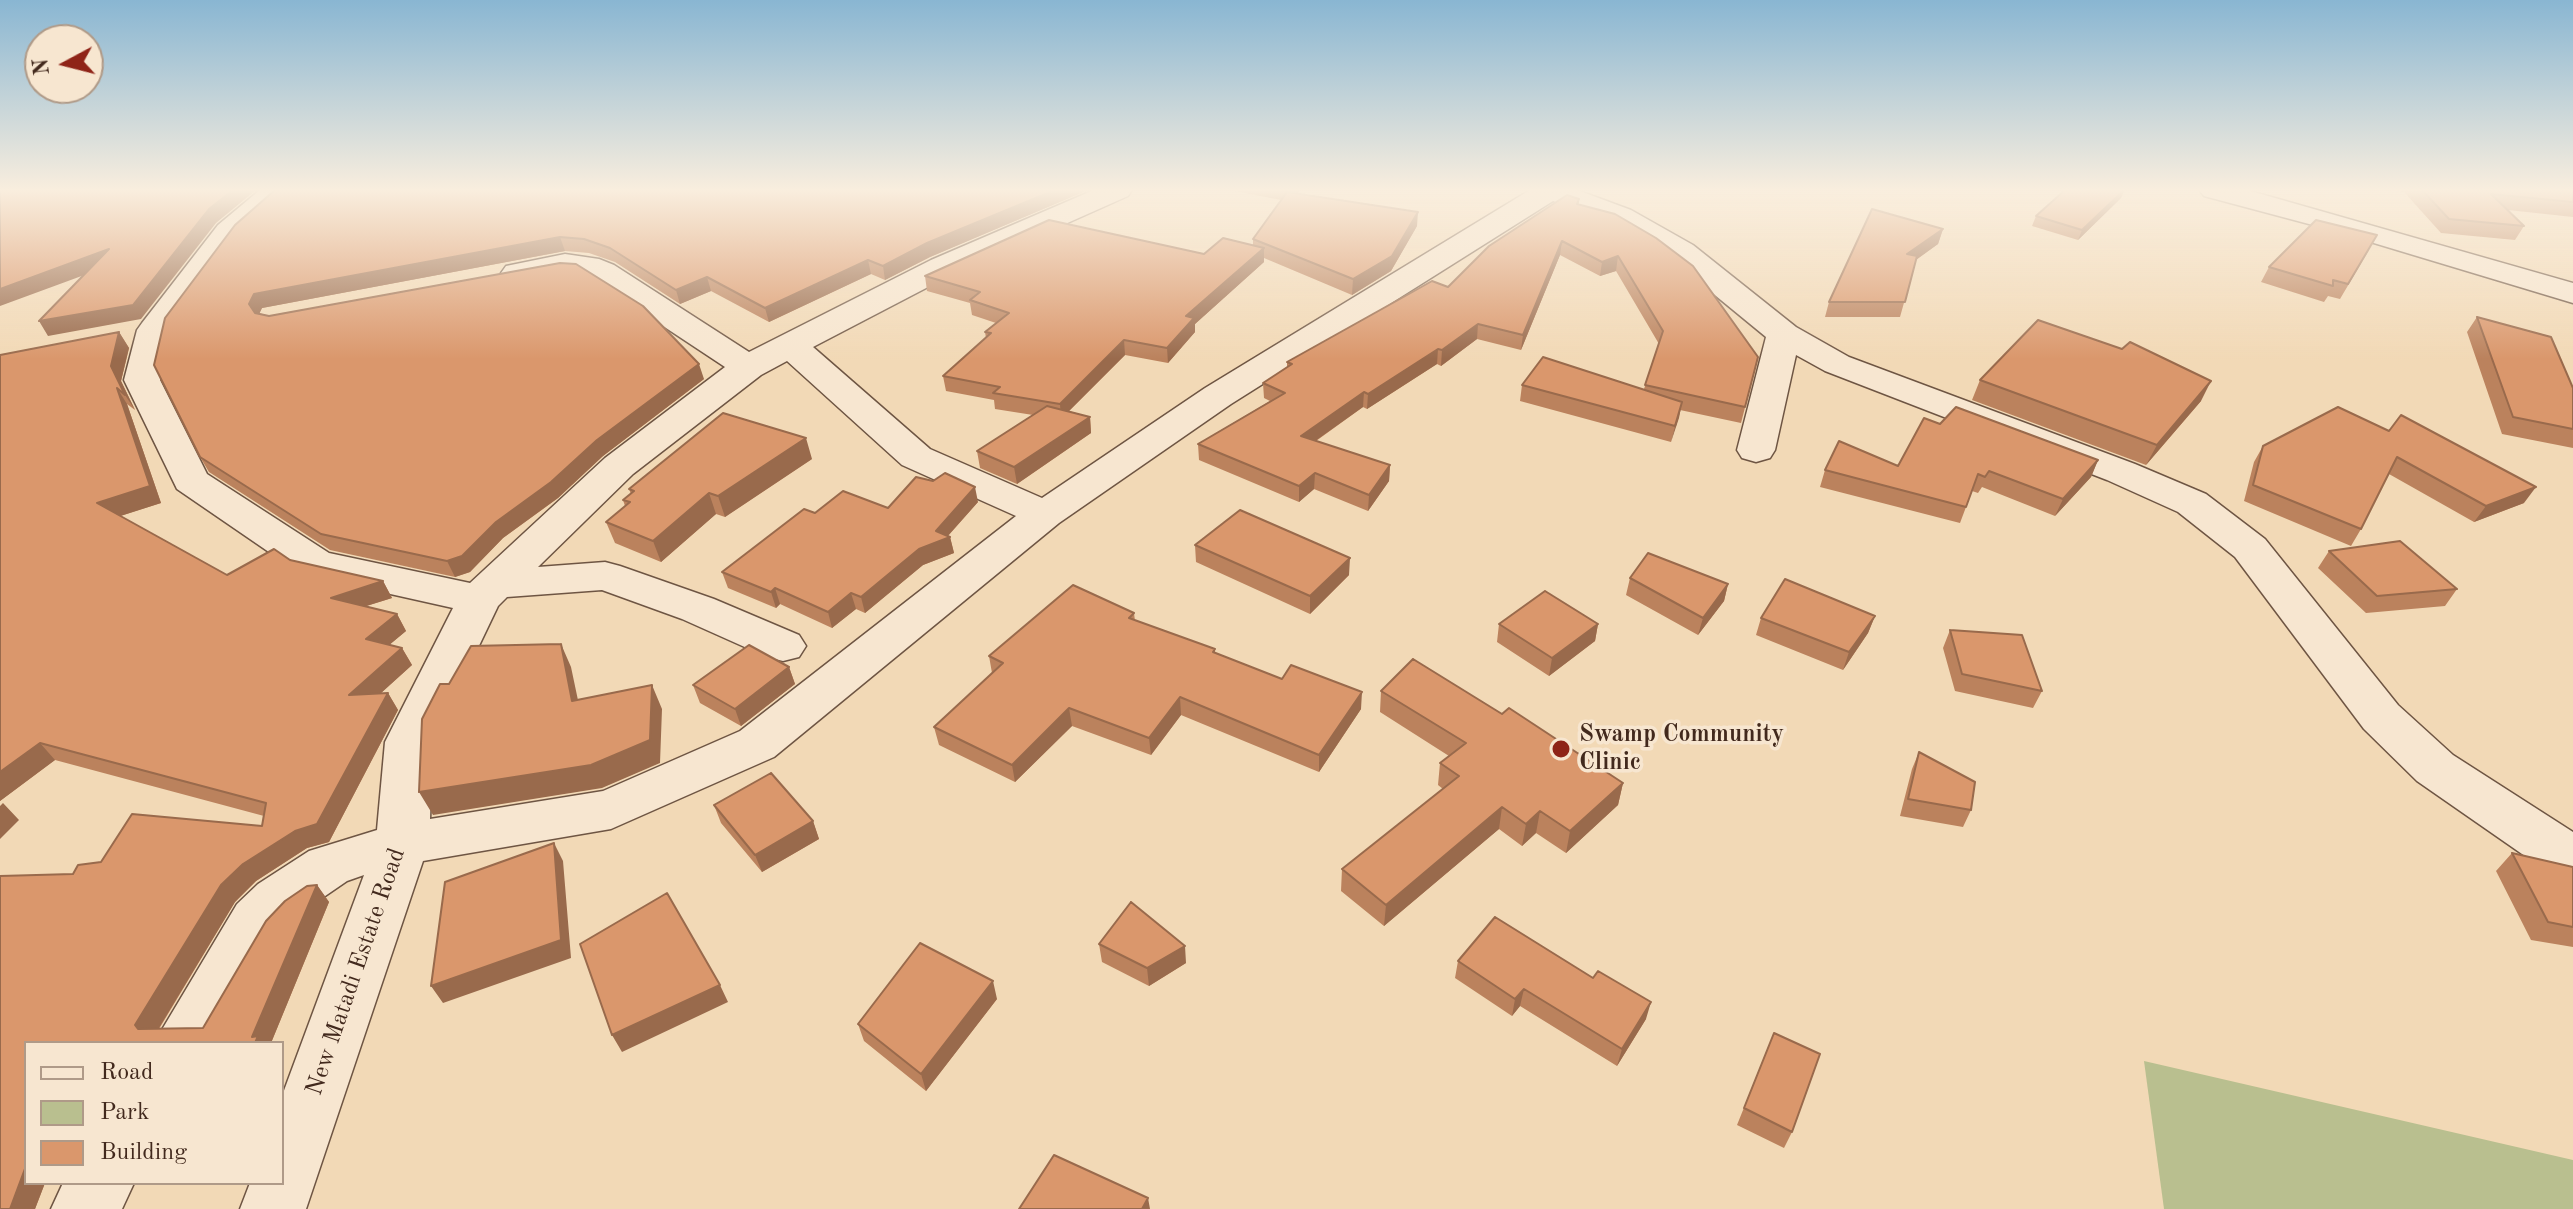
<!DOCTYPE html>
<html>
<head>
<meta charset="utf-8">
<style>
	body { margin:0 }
	#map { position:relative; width:2573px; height:1209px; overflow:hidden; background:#f2d9b6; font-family:"Old Standard TT",serif }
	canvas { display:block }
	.legend { position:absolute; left:24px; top:1041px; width:260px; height:144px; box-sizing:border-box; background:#f7e6d0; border:2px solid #af9a88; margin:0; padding:10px 14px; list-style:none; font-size:24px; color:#42291d }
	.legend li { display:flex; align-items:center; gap:16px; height:40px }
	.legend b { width:40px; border:2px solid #af9a88 }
	.north { position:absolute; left:24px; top:24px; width:80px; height:80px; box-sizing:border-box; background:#f7e6d0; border:2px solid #af9a88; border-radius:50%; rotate:263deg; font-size:22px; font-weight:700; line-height:32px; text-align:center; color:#42291d }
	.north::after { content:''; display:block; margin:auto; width:28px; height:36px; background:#8f2418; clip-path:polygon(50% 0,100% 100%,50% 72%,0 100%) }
</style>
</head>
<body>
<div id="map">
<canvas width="2573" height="1209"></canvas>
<ul class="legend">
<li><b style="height:10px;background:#f7e6d0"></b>Road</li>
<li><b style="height:22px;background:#b9bf8f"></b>Park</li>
<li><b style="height:22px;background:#da976c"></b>Building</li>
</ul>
<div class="north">N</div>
</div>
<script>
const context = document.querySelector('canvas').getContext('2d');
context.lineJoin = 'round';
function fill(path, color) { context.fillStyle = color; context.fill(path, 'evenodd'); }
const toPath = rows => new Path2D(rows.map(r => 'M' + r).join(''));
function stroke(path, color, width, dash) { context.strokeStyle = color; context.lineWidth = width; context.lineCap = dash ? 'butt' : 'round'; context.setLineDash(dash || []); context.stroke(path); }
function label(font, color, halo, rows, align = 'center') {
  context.font = font + ' "Old Standard TT",serif'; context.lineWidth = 7; context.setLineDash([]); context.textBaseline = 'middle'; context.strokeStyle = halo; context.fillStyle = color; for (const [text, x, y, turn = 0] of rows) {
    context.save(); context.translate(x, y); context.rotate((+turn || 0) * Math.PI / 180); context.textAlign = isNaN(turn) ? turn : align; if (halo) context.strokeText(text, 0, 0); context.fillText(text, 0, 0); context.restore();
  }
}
const green = toPath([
	[2144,1061,2573,1160,2573,1209,2164,1209]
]);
const minor = toPath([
	[260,190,292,190,240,237,171,331,160,380,207,474,329,553,470,583,605,458,725,367,592,279,565,274,517,283,506,280,501,273,506,266,565,254,599,259,614,265,749,352,931,260,1094,190,1132,190,1128,196,953,274,813,347,930,449,1042,498,1205,388,1530,190,1577,190,1631,210,1693,245,1796,327,1849,357,2135,464,2206,494,2265,539,2398,705,2453,755,2573,832,2573,874,2535,863,2417,781,2364,729,2235,557,2178,512,2107,480,1825,371,1796,355,1775,450,1770,458,1756,462,1742,458,1737,450,1766,337,1671,259,1609,222,1553,201,1231,404,1059,523,774,757,611,829,423,861,306,1209,240,1209,250,1183,282,1183,282,1096,364,875,347,881,296,916,277,936,216,1043,154,1043,237,904,258,884,309,851,377,830,385,742,453,608,301,574,177,489,124,380,137,330,142,323,218,225,260,190],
	[787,361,902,465,1016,516,740,731,603,791,430,819,433,742,498,606,507,597,602,590,682,619,767,657,783,661,799,657,806,646,799,635,714,599,620,566,605,562,538,567,633,474,761,375,787,361],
	[2199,190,2247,190,2573,283,2573,303,2324,228,2204,196,2199,190],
	[63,1183,134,1183,122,1209,51,1209,63,1183]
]);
const wall = toPath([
	[275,190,1088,190,930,257,885,280,871,274,769,322,711,291,680,304,615,262,589,253,565,251,262,308,259,313,269,316,704,379,603,456,558,498,503,538,470,572,455,577,330,550,209,472,200,457],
	[1229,190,1300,190,1296,194,1417,226,1391,271,1352,295,1264,258,1264,262,1195,324,1195,332,1168,363,1125,355,1069,411,1090,417,1091,433,1017,484,980,468,977,451,1033,415,995,409,994,400,946,391,943,376,986,338,985,332,996,323,972,315,970,303,927,291,925,276,1204,254,1253,245,1253,239,1281,200],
	[2384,190,2573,190,2573,217,2508,210,2524,226,2515,240,2441,233,2404,192],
	[2121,198,2078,240,2032,226,2036,216],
	[1579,199,1579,204,1758,357,1741,423,1680,410,1671,442,1520,401,1522,385,1644,389,1659,344,1616,271,1600,276,1560,255,1521,350,1477,339,1441,366,1437,364,1367,409,1363,407,1316,441,1390,465,1389,481,1368,511,1314,489,1299,502,1199,460,1198,444,1270,401,1264,398,1263,383,1287,368,1287,362,1448,287],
	[1943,229,1938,244,1916,260,1900,317,1825,317,1829,302],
	[2369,250,2340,299,2328,296,2324,302,2261,282,2269,267],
	[2477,317,2573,388,2573,448,2502,434,2467,332],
	[119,332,129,348,121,381,135,410,127,404,161,503,120,516,227,575,274,549,290,560,383,581,392,598,366,606,397,614,406,631,389,645,402,648,412,665,381,693,388,693,398,710,329,842,307,848,256,881,235,902,159,1029,203,1028,266,921,285,901,307,886,317,885,329,902,271,1043,26,1043,26,1183,45,1183,35,1209,0,1209,0,876,73,874,78,865,101,862,132,814,262,826,264,816,55,760,0,801,0,355],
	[1980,380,2201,401,2146,465,1972,400],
	[1940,424,2098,460,2091,477,2055,516,1982,487,1978,493,1972,491,1960,523,1820,487,1825,470,1898,466],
	[2389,431,2524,503,2474,522,2389,474,2361,529,2351,546,2244,501,2254,462,2263,446],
	[812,459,725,517,716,514,661,562,615,543,606,522,625,506,623,500,631,494,629,489],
	[978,502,948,536,950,537,954,553,923,565,865,613,856,609,832,628,780,604,776,608,728,588,722,572,815,513],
	[1195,545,1349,575,1310,614,1196,562],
	[2329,551,2457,589,2445,606,2366,613,2318,568],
	[1630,578,1728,584,1724,601,1698,635,1626,595],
	[1134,613,1135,621,1215,649,1215,653,1361,709,1319,772,1181,715,1151,755,1072,726,1015,782,939,745,934,727,992,673,989,656],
	[1875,616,1868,633,1843,670,1756,635,1761,618],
	[1499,624,1598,624,1595,641,1549,676,1497,642],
	[1950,630,2042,691,2033,708,1955,691,1943,648],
	[789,667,795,684,741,726,700,703,693,685],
	[1381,691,1502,714,1623,783,1618,805,1566,853,1536,833,1522,846,1499,829,1384,926,1341,891,1342,869,1443,789,1438,785,1440,763,1449,756,1380,712],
	[1919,752,1971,810,1963,827,1900,816,1912,769],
	[714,805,813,821,819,839,762,872,721,823],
	[2512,853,2573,867,2573,947,2531,940,2496,871],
	[1099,944,1186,963,1149,986,1102,962],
	[1458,961,1646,1019,1617,1066,1520,1006,1512,1016,1455,978],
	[997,999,926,1091,864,1041,858,1024],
	[1774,1033,1792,1132,1784,1148,1737,1125]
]);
const shadedWall = toPath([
	[233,190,256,190,216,223,141,319,48,336,39,321,209,209],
	[1055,190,1088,190,930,257,885,280,883,266,927,243],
	[1289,190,1300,190,1289,201],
	[2124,190,2125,190,2121,198,2078,240,2082,230],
	[1418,212,1417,226,1391,271,1352,295,1353,279],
	[1943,229,1938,244,1903,269,1907,254],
	[560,237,565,251,262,308,257,319,249,304,254,294],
	[1562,241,1560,255,1521,350,1523,335],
	[1264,248,1264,262,1195,324,1195,332,1168,363,1167,348,1186,316],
	[109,249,117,263,0,306,0,289],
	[1618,256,1616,271,1600,276,1602,262],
	[868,260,871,274,769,322,765,308],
	[707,277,711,291,680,304,676,290],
	[1478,324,1477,339,1441,366,1442,350],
	[119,332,129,348,121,381,135,410,125,395,111,366],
	[1124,340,1125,355,1061,419,1060,404],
	[1438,349,1437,364,1367,409,1368,394],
	[699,364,704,379,603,456,558,498,503,538,470,572,455,577,447,561,597,440],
	[2211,381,2201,401,2146,465,2157,445],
	[117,388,127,404,161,503,108,520,97,503],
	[1364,392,1363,407,1301,451,1301,436],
	[1682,402,1679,418,1671,442,1675,426],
	[1090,417,1091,433,1017,484,1014,467],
	[806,438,812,459,725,517,718,496],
	[2098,460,2091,477,2055,516,2063,499],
	[1390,465,1389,481,1368,511,1369,495],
	[1315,473,1314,489,1299,502,1299,486],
	[975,487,978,502,945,539,950,537,954,553,923,565,865,613,861,597,936,531],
	[2536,487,2524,503,2474,522,2486,506],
	[709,493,716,514,661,562,653,541],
	[1350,558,1349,575,1310,614,1310,596],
	[383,581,392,598,341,614,331,598],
	[1728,584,1724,601,1698,635,1703,618],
	[775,588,780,604,776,608,771,592],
	[851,593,856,609,832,628,828,612],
	[397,614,406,631,376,656,366,639],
	[1875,616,1868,633,1843,670,1849,652],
	[1598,624,1595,641,1549,676,1552,658],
	[561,644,571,667,583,724,572,701],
	[402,648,412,665,360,712,349,695],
	[789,667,795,684,741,726,735,709],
	[652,685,662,709,660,763,602,788,433,815,419,792],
	[1362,692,1361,709,1319,772,1319,755],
	[388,693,398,710,329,842,307,848,256,881,235,902,151,1041,138,1029,135,1025,221,885],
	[1180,697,1181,715,1151,755,1149,738],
	[1069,708,1072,726,1015,782,1012,765],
	[40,743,55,760,0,801,0,772],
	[1623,783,1618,805,1566,853,1570,831],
	[3,803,19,820,0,839,0,806],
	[1502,807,1499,829,1384,926,1386,905],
	[1540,811,1536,833,1522,846,1526,824],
	[813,821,819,839,762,872,755,855],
	[554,843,563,861,571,958,443,1003,431,986],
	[317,885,329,902,271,1043,255,1043,252,1037],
	[1185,946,1186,963,1149,986,1147,968],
	[993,981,997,999,926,1091,921,1074],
	[720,985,728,1002,622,1052,612,1035],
	[1524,989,1520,1006,1512,1016,1515,999],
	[1651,1002,1646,1019,1617,1066,1622,1049],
	[26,1166,26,1183,45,1183,35,1209,10,1209],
	[1148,1198,1150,1209,1142,1209]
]);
const building = toPath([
	[0,190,233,190,209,209,133,305,39,321,109,249,0,289,0,190],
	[275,190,1055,190,927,243,883,266,868,260,765,308,707,277,676,290,610,248,584,239,560,237,254,294,249,304,255,313,269,316,560,263,576,264,643,306,699,364,597,440,551,482,496,522,462,556,447,561,321,534,200,457,154,365,165,318,235,225,275,190],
	[2065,190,2124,190,2082,230,2036,216,2065,190],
	[2422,190,2573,190,2573,202,2491,194,2524,226,2449,219,2422,190],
	[1287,192,1418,212,1392,256,1353,279,1253,239,1287,192],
	[1567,195,1579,199,1577,204,1615,214,1656,238,1693,266,1758,357,1745,407,1645,385,1663,331,1618,256,1602,262,1562,241,1523,335,1478,324,1442,350,1438,349,1368,394,1364,392,1301,436,1390,465,1369,495,1315,473,1299,486,1198,444,1285,393,1263,383,1292,364,1287,362,1432,281,1448,287,1489,246,1567,195],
	[1872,209,1943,229,1907,254,1917,256,1905,302,1829,302,1872,209],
	[1049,220,1204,254,1223,238,1264,248,1186,316,1194,318,1167,348,1124,340,1060,404,993,393,1000,387,943,376,991,333,985,332,1009,313,970,300,980,292,925,276,1049,220],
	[2316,220,2377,235,2348,284,2333,280,2333,286,2269,267,2316,220],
	[2477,317,2551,337,2573,388,2573,429,2513,417,2477,317],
	[2038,320,2122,349,2130,342,2211,381,2157,445,1980,380,2038,320],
	[119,332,111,366,125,395,117,388,150,486,97,503,227,575,274,549,290,560,383,581,331,598,397,614,366,639,402,648,349,695,388,693,317,824,295,831,243,864,221,885,135,1025,138,1029,203,1028,266,921,285,901,307,886,317,885,252,1037,258,1036,255,1043,26,1043,26,1166,10,1209,0,1209,0,876,73,874,78,865,101,862,132,814,262,826,266,803,40,743,0,772,0,355,119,332],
	[1543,357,1682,402,1675,426,1522,385,1543,357],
	[1047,406,1090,417,1014,467,977,451,1047,406],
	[1956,407,2098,460,2063,499,1989,471,1985,477,1978,474,1966,507,1825,470,1839,441,1898,466,1924,418,1940,424,1956,407],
	[2338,407,2389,431,2401,415,2536,487,2486,506,2397,457,2361,529,2253,485,2263,446,2338,407],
	[723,413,806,438,718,496,709,493,653,541,606,522,630,502,623,500,634,491,629,489,723,413],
	[945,473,975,487,936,531,950,537,919,549,861,597,851,593,828,612,775,588,771,592,722,572,804,509,815,513,843,491,888,508,916,477,933,481,945,473],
	[1240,510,1350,558,1310,596,1195,545,1240,510],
	[2400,541,2457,589,2377,596,2329,551,2400,541],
	[1648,553,1728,584,1703,618,1630,578,1648,553],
	[1785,579,1875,616,1849,652,1761,618,1785,579],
	[1073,585,1134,613,1129,618,1215,649,1213,652,1282,679,1291,665,1362,692,1319,755,1180,697,1149,738,1069,708,1012,765,934,727,1003,663,989,656,1073,585],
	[1545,591,1598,624,1552,658,1499,624,1545,591],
	[1950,630,2022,635,2042,691,1962,674,1950,630],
	[561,644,572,701,652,685,650,740,591,765,419,792,422,719,440,684,449,684,471,646,561,644],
	[749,645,789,667,735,709,693,685,749,645],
	[1413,659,1502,714,1509,708,1623,783,1570,831,1540,811,1526,824,1502,807,1386,905,1342,869,1459,776,1440,763,1466,743,1381,691,1413,659],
	[1919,752,1975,782,1971,810,1908,799,1919,752],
	[771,773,813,821,755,855,714,805,771,773],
	[554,843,561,940,431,986,445,882,554,843],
	[2512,853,2573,867,2573,927,2548,922,2512,853],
	[667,893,720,985,612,1035,580,944,667,893],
	[1131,902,1185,946,1147,968,1099,944,1131,902],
	[1495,917,1593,978,1598,971,1651,1002,1622,1049,1524,989,1515,999,1458,961,1495,917],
	[920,943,993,981,921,1074,858,1024,920,943],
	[1774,1033,1820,1054,1792,1132,1744,1108,1774,1033],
	[1054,1155,1148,1198,1142,1209,1019,1209,1054,1155]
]);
const markers = [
	[1561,749,10,"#8f2418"]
];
const poiNames = [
	["Swamp Community",1579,735],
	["Clinic",1579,763]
];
const streetNames = [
	["New Matadi Estate Road",356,972,-71]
];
fill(green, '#b9bf8f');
stroke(minor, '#6e5543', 3);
fill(minor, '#f7e6d0');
fill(wall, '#bb825d');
fill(shadedWall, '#996a4c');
fill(building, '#da976c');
stroke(building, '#996a4c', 2);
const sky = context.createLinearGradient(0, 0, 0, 359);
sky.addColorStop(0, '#89b6d2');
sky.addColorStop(0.53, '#f9eede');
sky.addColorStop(1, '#f9eede00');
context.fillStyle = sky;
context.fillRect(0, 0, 2573, 359);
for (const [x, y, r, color] of markers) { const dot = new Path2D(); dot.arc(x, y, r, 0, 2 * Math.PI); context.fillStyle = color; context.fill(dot); stroke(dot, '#f7e6d0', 3); }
label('bold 24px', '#42291d', '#f7e6d0', poiNames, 'left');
label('24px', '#42291d', '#f7e6d0', streetNames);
</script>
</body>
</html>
